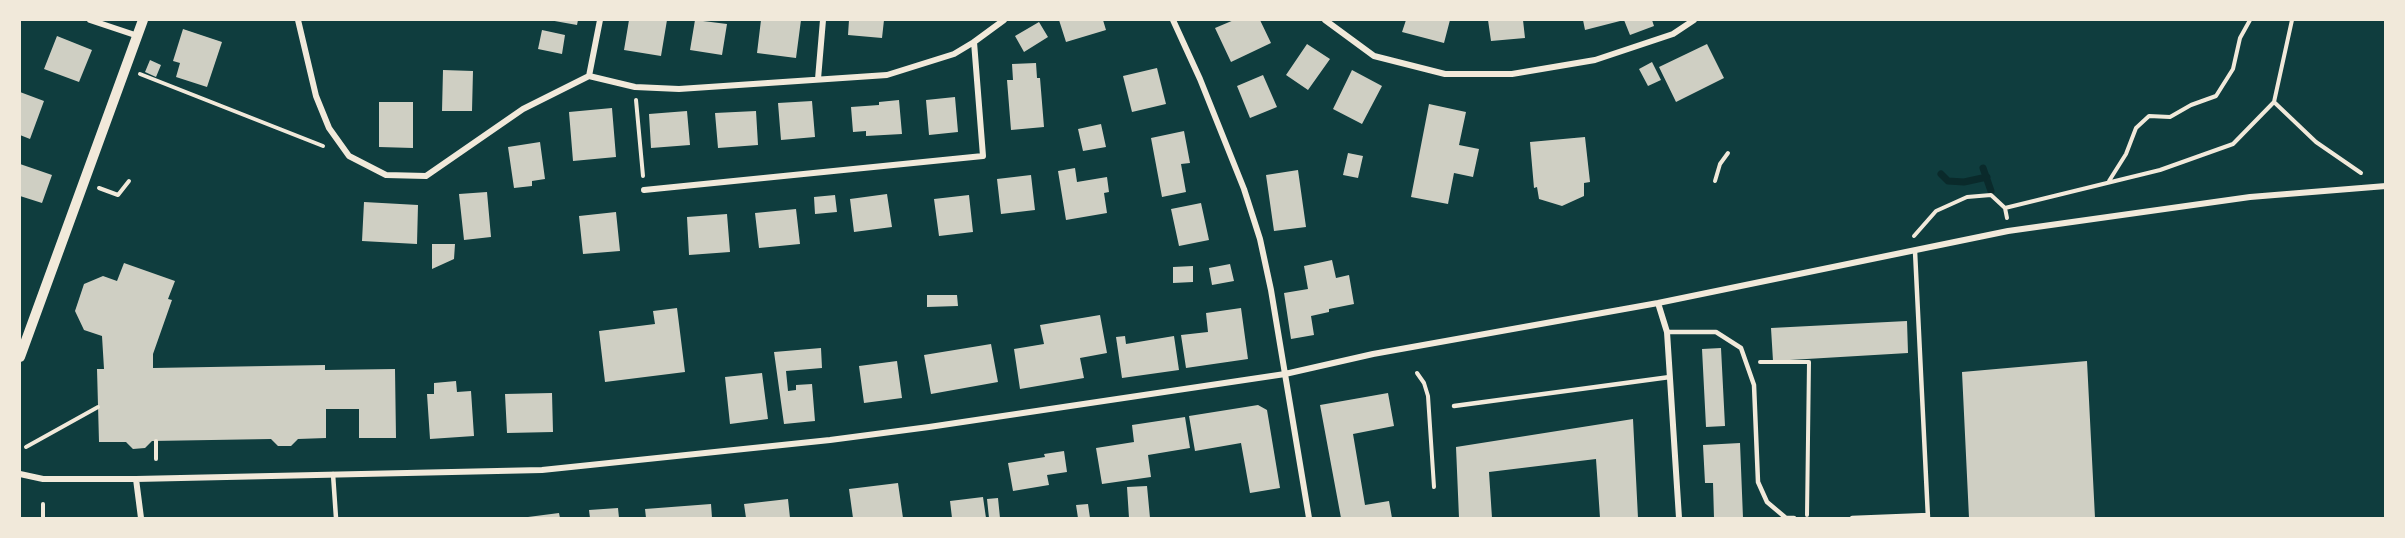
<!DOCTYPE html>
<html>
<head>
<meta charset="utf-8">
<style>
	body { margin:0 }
	#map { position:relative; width:2405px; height:538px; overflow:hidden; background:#0f3d3e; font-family:"Titillium Web",sans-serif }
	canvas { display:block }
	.frame { position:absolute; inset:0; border:21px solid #f1e9da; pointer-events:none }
</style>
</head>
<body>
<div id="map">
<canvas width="2405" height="538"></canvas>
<div class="frame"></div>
</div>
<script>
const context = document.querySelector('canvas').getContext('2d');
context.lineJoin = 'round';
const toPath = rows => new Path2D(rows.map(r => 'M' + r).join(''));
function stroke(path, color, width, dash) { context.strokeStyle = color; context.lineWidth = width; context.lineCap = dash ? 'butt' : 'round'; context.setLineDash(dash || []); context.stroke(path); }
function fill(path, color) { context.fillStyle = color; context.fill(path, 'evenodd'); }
const stream = toPath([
	[1983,168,1991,191],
	[1941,174,1948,181,1964,182,1987,177]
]);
const building = toPath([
	[549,20,578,20,577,25],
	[629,20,667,20,661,56,624,50],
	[695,20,727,24,722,55,690,50],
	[761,20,801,20,796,58,757,53],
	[849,20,884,20,882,38,848,35],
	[1059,20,1103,20,1106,30,1066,42],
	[1234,20,1260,20,1271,43,1231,62,1215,28],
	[1406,20,1450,20,1444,43,1402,32],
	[1488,20,1523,20,1525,38,1491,41],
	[1583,20,1624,20,1585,30],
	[1624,20,1652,20,1654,26,1630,35],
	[1039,22,1048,37,1024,52,1015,36],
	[183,29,222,42,207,87,176,77,180,63,173,61],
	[542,30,565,35,562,54,538,49],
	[57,36,92,50,79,82,44,69],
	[1307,44,1330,59,1308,90,1286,75],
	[1707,44,1724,78,1676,102,1659,67],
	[150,60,161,65,156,77,145,72],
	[1652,62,1661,80,1648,86,1639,69],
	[1036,63,1037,78,1040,78,1044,127,1011,130,1007,80,1013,80,1012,64],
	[1157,68,1166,104,1132,112,1123,76],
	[443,70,473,71,472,111,442,111],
	[1352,70,1382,86,1362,124,1333,109],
	[1263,75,1277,107,1250,118,1237,86],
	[20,92,44,101,30,139,20,135],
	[955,97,958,132,929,135,926,100],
	[899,100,902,134,866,136,866,131,853,132,851,107,879,105,879,102],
	[812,101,815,137,781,140,778,103],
	[379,102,413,102,413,148,379,147],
	[1429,104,1466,112,1459,145,1479,149,1473,177,1454,173,1448,204,1411,197],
	[612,108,616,157,573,161,569,112],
	[687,111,690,145,651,148,649,114],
	[756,111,758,145,718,148,715,113],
	[1101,124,1106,147,1083,151,1078,129],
	[1184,131,1190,163,1181,164,1186,192,1162,197,1151,138],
	[1585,137,1590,182,1584,183,1584,196,1562,206,1539,199,1537,187,1534,188,1530,142],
	[540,142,545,179,532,181,532,186,514,188,508,147],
	[1348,153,1363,156,1358,178,1343,175],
	[20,164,52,175,42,203,20,196],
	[1075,168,1077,182,1107,177,1109,192,1104,193,1107,213,1066,220,1058,171],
	[1298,170,1306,227,1274,231,1266,175],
	[1031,175,1035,210,1001,214,997,179],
	[487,192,491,237,464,240,459,194],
	[887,194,892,227,854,232,850,199],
	[835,195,837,212,815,214,814,197],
	[969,195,973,232,939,236,934,199],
	[364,202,418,205,417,244,362,241],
	[1201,203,1209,240,1179,246,1171,209],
	[796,209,800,244,759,248,755,213],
	[616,212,620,251,583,254,579,216],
	[727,214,730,252,689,255,687,217],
	[432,244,455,244,454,259,432,269],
	[1332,260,1336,278,1349,275,1354,304,1329,309,1329,312,1311,316,1314,335,1291,339,1284,293,1308,289,1304,266],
	[124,263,175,281,168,299,172,300,153,354,153,368,325,365,325,370,395,369,396,438,359,438,359,409,326,409,326,438,298,439,291,446,278,446,271,439,152,441,145,448,133,449,126,442,99,442,97,369,104,369,102,336,84,330,75,311,84,284,103,276,117,281],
	[1230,264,1234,281,1212,285,1209,268],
	[1193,266,1193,282,1173,283,1173,267],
	[927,295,957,295,958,306,927,307],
	[677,308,685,372,605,382,599,331,655,324,653,311],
	[1241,308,1248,359,1186,368,1181,335,1208,332,1206,313],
	[1100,315,1107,353,1080,358,1084,378,1020,389,1014,349,1044,344,1040,325],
	[1907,321,1908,353,1773,361,1771,328],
	[1125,336,1126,344,1174,336,1179,370,1122,378,1116,337],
	[991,344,998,382,931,394,924,355],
	[821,348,822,368,786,371,788,391,796,390,796,385,812,384,815,421,784,424,774,352],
	[1721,348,1725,426,1706,427,1702,349],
	[897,361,902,398,864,403,859,366],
	[2087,361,2095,518,1969,518,1962,372],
	[762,373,768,419,730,424,725,377],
	[456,381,457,392,471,391,474,436,430,439,427,394,434,394,434,383],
	[552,393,553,432,507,433,505,394],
	[1388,393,1394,426,1353,434,1365,505,1389,501,1392,518,1341,518,1320,405],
	[1258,405,1267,410,1280,488,1250,493,1241,443,1195,451,1189,416],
	[1185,417,1190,448,1148,455,1151,477,1102,484,1096,448,1134,442,1132,425],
	[1633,419,1638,518,1600,518,1596,459,1489,472,1492,518,1459,518,1456,447],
	[1740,443,1743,518,1714,518,1713,483,1705,483,1703,445],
	[1064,451,1067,472,1047,475,1049,485,1013,491,1008,463,1045,457,1044,454],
	[898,483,903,518,853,518,849,489],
	[1147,486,1150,518,1129,518,1127,487],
	[983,497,986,518,952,518,950,501],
	[998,498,1000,518,989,518,987,499],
	[788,499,790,518,746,518,744,504],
	[711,504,712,518,646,518,645,509],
	[1088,504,1090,518,1078,518,1076,505],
	[618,508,619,518,590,518,589,510],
	[559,513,560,518,528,518,528,517]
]);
const path = toPath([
	[140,74,323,146],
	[636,100,643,176],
	[2274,102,2316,142,2361,173],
	[1715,181,1720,164,1728,153],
	[2109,181,2126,154,2136,128,2149,116,2170,117,2191,105,2216,96,2233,69,2240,38,2250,20],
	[99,188,118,195,129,181],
	[2007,218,2005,208,2160,170,2233,144,2274,102,2292,20],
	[1914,236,1936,211,1967,197,1991,195,2005,208],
	[1760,362,1809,362,1807,515],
	[1417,373,1424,383,1428,396,1434,487],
	[26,447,98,407],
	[156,459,156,441],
	[43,518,43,504]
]);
const service = toPath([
	[1915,251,1928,518],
	[1667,332,1716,332,1741,348,1754,385,1758,482,1767,502,1786,518,1794,518],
	[1454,406,1670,377],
	[333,474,336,518],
	[1852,518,1928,515]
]);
const minor = toPath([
	[90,20,138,36],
	[298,20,316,96,329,128,349,156,386,175,426,176,523,109,589,76,600,20],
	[1173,20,1200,79,1244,189,1260,239,1271,290,1309,518],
	[1325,20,1374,56,1445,74,1512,74,1595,60,1673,34,1694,20],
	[589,76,635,87,679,89,887,75,954,54,974,42,1004,20],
	[818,79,823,20],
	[644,190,983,156,974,42],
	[1658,303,1667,332,1679,518],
	[20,474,43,479,136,479,542,470,830,440,929,427,1285,374,1373,354,1658,303,2008,231,2250,197,2386,186],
	[136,479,141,518]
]);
const tertiary = toPath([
	[20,357,143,20]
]);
stroke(stream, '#0a2a2b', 7);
fill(building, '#cfcfc3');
stroke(path, '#f1e9da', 4);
stroke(service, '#f1e9da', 4.5);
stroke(minor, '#f1e9da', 6);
stroke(tertiary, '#f1e9da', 10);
</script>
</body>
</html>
